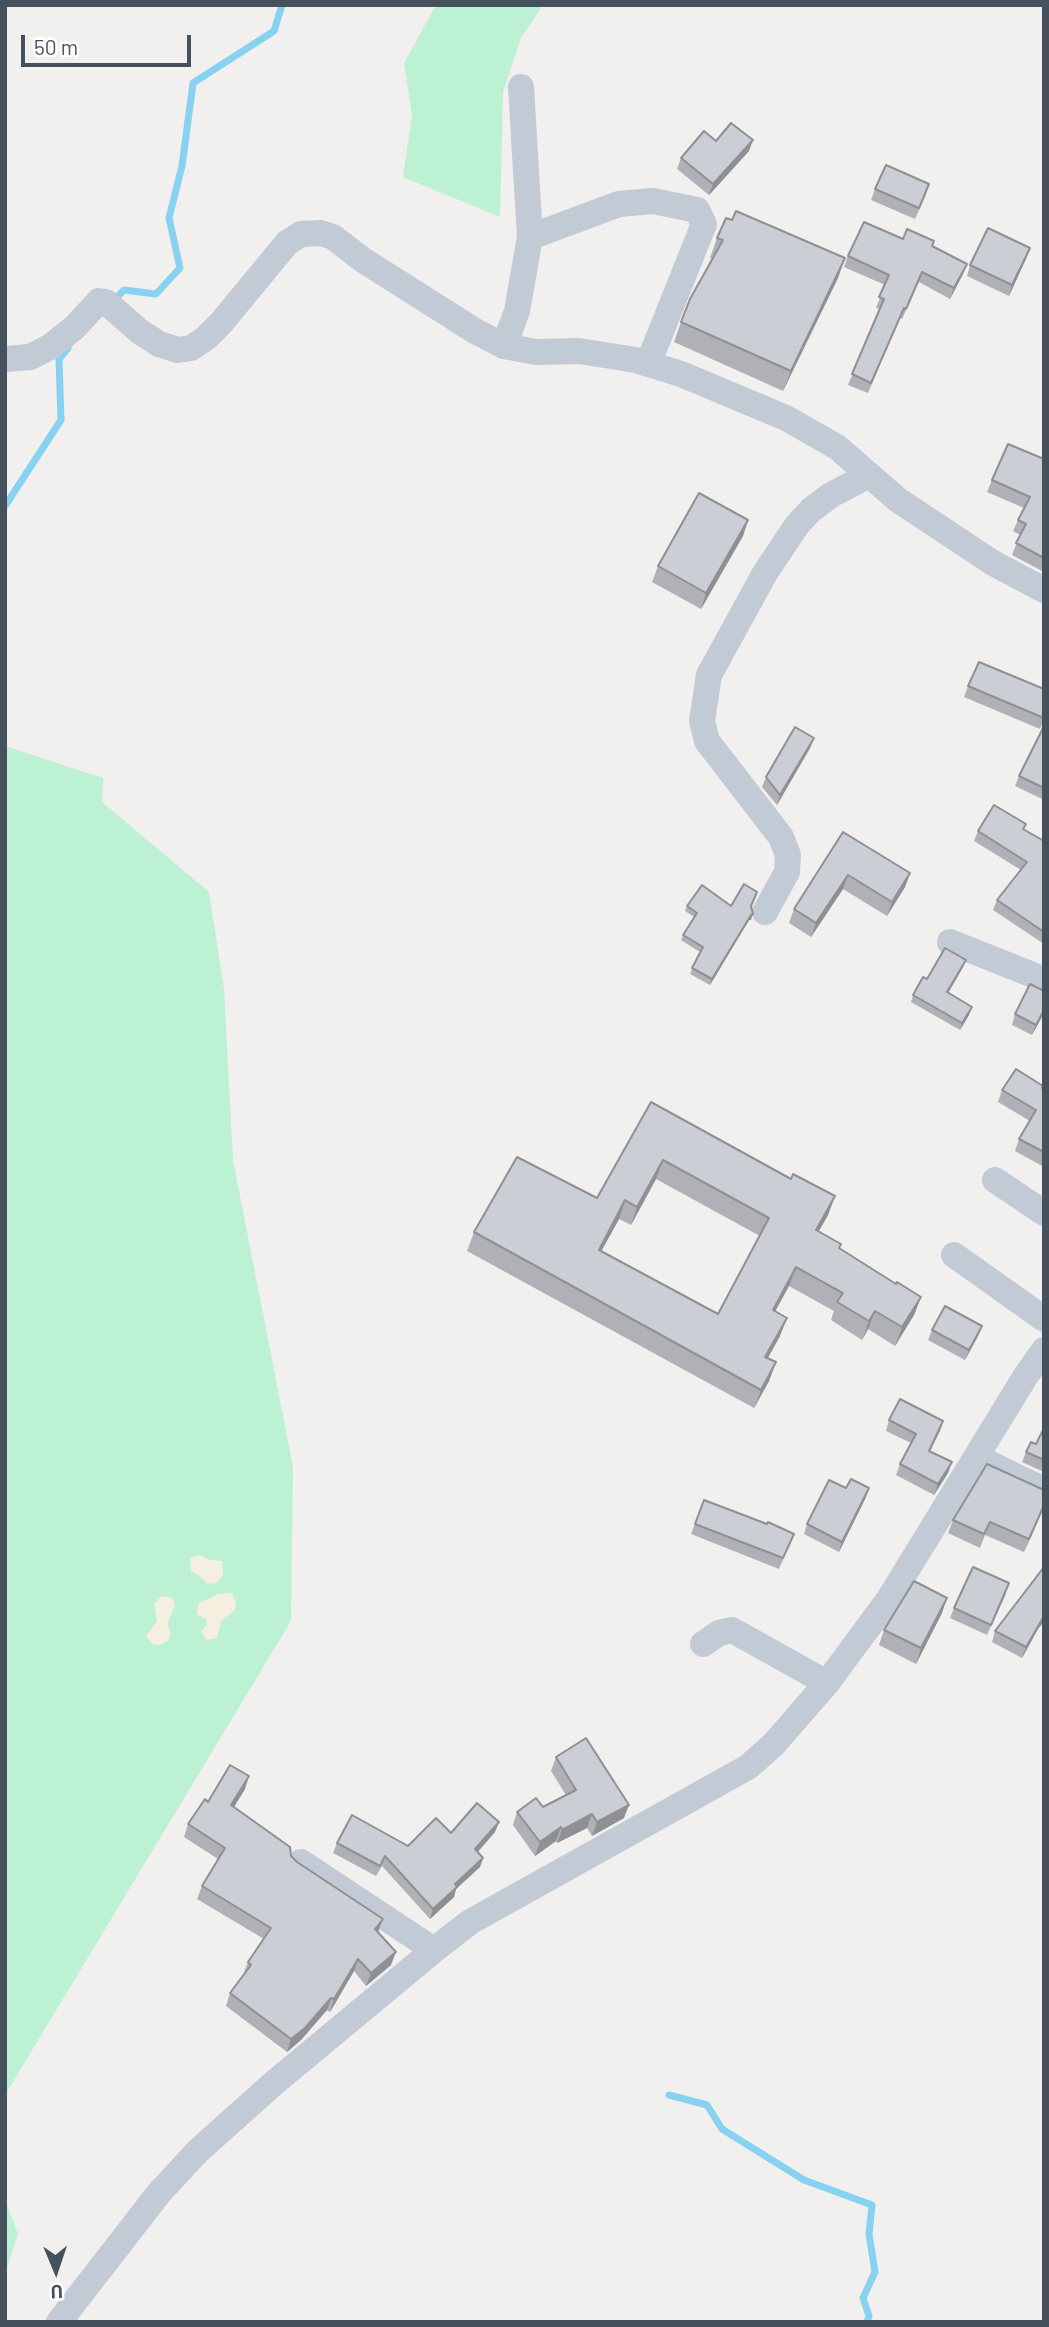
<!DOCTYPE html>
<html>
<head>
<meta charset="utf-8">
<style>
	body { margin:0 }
	#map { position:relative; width:1049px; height:2327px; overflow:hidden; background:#f2efef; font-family:Barlow,sans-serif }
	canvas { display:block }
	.frame { position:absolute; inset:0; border:7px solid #46515e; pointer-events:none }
	.north { position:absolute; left:21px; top:2236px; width:70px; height:70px; -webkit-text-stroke:5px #fff; paint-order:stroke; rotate:178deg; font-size:19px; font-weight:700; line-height:28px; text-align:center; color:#46515e }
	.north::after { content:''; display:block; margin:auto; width:24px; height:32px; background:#46515e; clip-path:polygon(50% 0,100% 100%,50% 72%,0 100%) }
	.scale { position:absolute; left:21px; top:35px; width:170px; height:32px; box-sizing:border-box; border:4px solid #46515e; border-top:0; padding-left:9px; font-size:21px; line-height:24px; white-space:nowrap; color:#46515e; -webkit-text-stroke:5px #fff; paint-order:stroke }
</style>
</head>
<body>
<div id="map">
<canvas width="1049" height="2327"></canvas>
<div class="frame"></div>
<div class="north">U</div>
<div class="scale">50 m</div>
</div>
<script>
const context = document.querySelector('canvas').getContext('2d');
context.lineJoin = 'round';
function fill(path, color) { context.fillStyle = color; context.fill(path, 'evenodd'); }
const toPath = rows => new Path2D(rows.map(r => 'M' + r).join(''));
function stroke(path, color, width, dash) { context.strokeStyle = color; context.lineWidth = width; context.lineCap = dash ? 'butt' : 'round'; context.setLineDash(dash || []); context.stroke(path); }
const green = toPath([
	[436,5,543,5,521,38,503,92,500,217,403,177,412,115,404,63],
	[5,746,103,778,102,802,209,892,224,989,233,1160,293,1467,291,1621,5,2095],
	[5,2199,18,2234,5,2274]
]);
const sand = toPath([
	[200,1555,210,1560,222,1561,223,1575,217,1583,207,1584,200,1576,191,1571,190,1558],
	[232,1593,236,1602,235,1610,221,1621,217,1638,206,1640,201,1631,206,1626,207,1620,196,1614,199,1603,218,1594],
	[161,1596,173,1598,175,1606,167,1624,171,1633,168,1641,160,1645,152,1644,146,1636,157,1621,154,1604]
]);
const stream = toPath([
	[113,301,124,290,156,294,180,268,169,218,182,166,193,83,274,31,282,5],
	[5,506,61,420,59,359,68,348],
	[669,2095,707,2105,722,2129,804,2180,872,2205,869,2234,875,2272,863,2298,869,2316,867,2322]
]);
const minor = toPath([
	[530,237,619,204,653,201,697,210,704,224,648,364],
	[504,346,517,311,530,237,521,87],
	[5,359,30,357,50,347,75,327,99,301,106,302,139,331,159,344,178,350,191,348,206,338,221,323,287,243,301,234,321,233,333,237,363,260,475,331,504,346,536,352,579,351,636,360,681,374,786,418,837,447,898,500,993,563,1044,590],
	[765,912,787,872,788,855,781,837,707,741,702,721,709,675,765,573,797,525,811,510,831,495,869,475],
	[950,942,1033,975,1044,982],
	[995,1180,1044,1213],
	[954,1255,1044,1319],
	[976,1457,1044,1490],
	[703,1644,719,1633,732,1630,827,1683],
	[301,1862,434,1950],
	[59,2322,159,2193,198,2151,274,2083,434,1950,470,1922,748,1767,773,1745,827,1683,889,1599,1025,1377,1044,1350]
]);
const wall = toPath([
	[716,141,749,151,709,195,677,169,681,158],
	[875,189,926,195,915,219,871,200],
	[717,238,838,278,783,391,674,342,681,322,713,259,710,258],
	[903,239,932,246,967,264,963,274,950,299,919,282,902,319,900,318,868,393,848,385,880,309,876,308,885,285,844,267,848,256],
	[1030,248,1009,296,967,276,970,265],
	[1044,459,1044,572,1012,555,1020,535,1013,531,1018,520,1024,508,987,492,992,480],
	[748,520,743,536,701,609,652,582,658,566],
	[968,686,1044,689,1044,720,1040,729,964,697],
	[1044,726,1044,797,1042,799,1015,786,1019,776],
	[814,738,810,748,777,805,762,787,766,777],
	[1024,830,1044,841,1044,944,993,910,997,900,1021,870,974,841,978,831],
	[843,832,910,873,905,887,887,916,843,889,811,937,789,923,794,909],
	[687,906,751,907,751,920,749,920,710,985,690,974,700,952,681,940,683,935,694,917,685,911],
	[963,967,948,993,969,1015,960,1030,911,1002,913,995,927,979],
	[1044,991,1044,1013,1032,1035,1012,1025,1015,1014],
	[1042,1088,1044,1089,1044,1167,1015,1151,1019,1139,1030,1121,998,1102,1002,1090],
	[651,1102,791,1179,835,1196,828,1215,819,1231,839,1248,896,1284,921,1297,914,1315,895,1346,868,1329,862,1340,831,1320,834,1311,789,1286,775,1311,780,1336,768,1358,776,1362,769,1381,754,1408,467,1251,474,1232,597,1198],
	[656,1179,760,1236,718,1314,601,1251,619,1219,631,1225],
	[982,1326,978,1336,965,1360,928,1340,932,1330],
	[889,1420,943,1421,930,1451,948,1473,934,1495,896,1475,900,1464,911,1443,886,1431],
	[1044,1428,1044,1472,1022,1462,1026,1452,1036,1444],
	[1044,1490,1044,1507,1024,1552,985,1535,980,1548,948,1533,953,1520],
	[866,1497,839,1552,804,1534,807,1524],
	[704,1500,767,1524,794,1534,779,1569,691,1534],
	[1044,1567,1044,1621,1038,1629,1022,1658,992,1642,995,1631],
	[1006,1594,987,1635,950,1618,954,1608],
	[942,1613,916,1664,879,1645,884,1630],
	[556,1757,624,1818,592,1836,587,1828,557,1843,556,1841,535,1856,513,1825,517,1812,543,1807,566,1795,551,1771],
	[245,1789,234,1807,291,1856,297,1862,378,1932,391,1965,366,1986,354,1971,330,2012,327,2010,301,2040,287,2052,226,2006,230,1993,243,1975,248,1962,264,1939,197,1899,202,1886,218,1859,184,1837,188,1824,208,1802],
	[495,1832,478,1852,483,1858,480,1867,456,1889,454,1897,430,1919,382,1866,376,1876,333,1853,337,1843,408,1846,451,1833]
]);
const shadedWall = toPath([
	[753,140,749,151,709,195,713,184],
	[1030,248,1026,259,1009,296,1012,285],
	[845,258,838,278,783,391,791,371],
	[967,264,963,274,950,299,954,288],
	[748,520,743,536,701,609,706,593],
	[814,738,810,748,777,805,780,795],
	[910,873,905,887,887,916,892,902],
	[848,875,843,889,811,937,816,923],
	[753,914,751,920,749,920,710,985,712,979,751,915],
	[966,960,963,967,944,1000,947,992],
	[972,1007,969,1015,960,1030,962,1023],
	[1044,1010,1044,1013,1032,1035,1036,1025],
	[663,1160,656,1179,631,1225,637,1207],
	[835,1196,828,1215,809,1248,816,1230],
	[625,1200,619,1219,592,1268,599,1250],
	[796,1267,789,1286,766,1328,773,1310],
	[921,1297,914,1315,895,1346,902,1327],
	[875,1311,868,1329,862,1340,869,1321],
	[787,1318,780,1336,758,1375,765,1357],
	[982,1326,978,1336,965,1360,969,1350],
	[776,1362,769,1381,754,1408,761,1390],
	[943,1421,940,1431,925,1461,929,1451],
	[952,1462,948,1473,934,1495,938,1484],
	[869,1488,866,1497,839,1552,842,1542],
	[1044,1505,1044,1507,1024,1552,1029,1539],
	[947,1598,942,1613,916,1664,921,1648],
	[1044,1616,1044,1621,1038,1629,1022,1658,1026,1647],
	[249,1776,245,1789,227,1818,231,1805],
	[629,1805,624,1818,592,1836,597,1822],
	[592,1814,587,1828,557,1843,562,1830],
	[499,1822,495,1832,471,1859,475,1849],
	[561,1827,556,1841,535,1856,540,1842],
	[483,1858,480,1867,456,1889,454,1897,430,1919,433,1909,455,1884],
	[383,1919,378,1932,370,1942,375,1929],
	[396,1952,391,1965,366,1986,371,1973],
	[358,1959,354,1971,330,2012,334,1999],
	[331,1998,327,2010,301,2040,287,2052,291,2039]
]);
const building = toPath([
	[731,123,753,140,713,184,681,158,704,131,716,141,731,123],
	[886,165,929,184,919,208,875,189,886,165],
	[736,211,845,258,791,371,681,322,690,299,723,240,717,238,726,218,732,220,736,211],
	[864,222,903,239,907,229,934,241,932,246,967,264,954,288,922,272,906,309,904,308,871,383,852,374,884,299,879,297,889,275,848,256,864,222],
	[988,228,1030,248,1012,285,970,265,988,228],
	[1008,444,1044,459,1044,558,1016,543,1026,524,1018,520,1030,497,992,480,1008,444],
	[699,493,748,520,706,593,658,566,699,493],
	[979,662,1044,689,1044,718,968,686,979,662],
	[1044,726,1044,788,1019,776,1044,726],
	[795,727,814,738,780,795,766,777,795,727],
	[994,805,1026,824,1023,829,1044,841,1044,932,997,900,1027,862,978,831,994,805],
	[843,832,910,873,892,902,848,875,816,923,794,909,843,832],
	[744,884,757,892,751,906,753,914,751,915,712,979,692,968,703,947,683,935,697,913,687,906,702,885,731,906,744,884],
	[945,948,966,960,947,992,972,1007,962,1023,913,995,923,977,927,979,945,948],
	[1030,984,1044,991,1044,1010,1036,1025,1015,1014,1030,984],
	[1016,1069,1043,1086,1042,1088,1044,1089,1044,1152,1019,1139,1036,1110,1002,1090,1016,1069],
	[651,1102,791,1179,793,1174,835,1196,816,1230,841,1244,839,1248,896,1284,897,1282,921,1297,902,1327,875,1311,869,1321,837,1302,843,1293,796,1267,773,1310,787,1318,765,1357,776,1362,761,1390,474,1232,517,1157,597,1198,651,1102],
	[663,1160,769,1218,718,1314,599,1250,625,1200,637,1207,663,1160],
	[945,1306,982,1326,969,1350,932,1330,945,1306],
	[900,1399,943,1421,929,1451,952,1462,938,1484,900,1464,916,1434,889,1420,900,1399],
	[1044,1428,1044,1460,1026,1452,1031,1442,1036,1444,1044,1428],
	[987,1464,1044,1490,1044,1505,1029,1539,990,1522,984,1534,953,1520,987,1464],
	[851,1479,869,1488,842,1542,807,1524,829,1480,846,1488,851,1479],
	[704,1500,767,1524,768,1522,794,1534,783,1558,695,1524,704,1500],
	[973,1567,1009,1583,991,1625,954,1608,973,1567],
	[1044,1567,1044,1616,1026,1647,995,1631,1044,1567],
	[914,1581,947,1598,921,1648,884,1630,914,1581],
	[586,1738,629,1805,597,1822,592,1814,562,1830,561,1827,540,1842,517,1812,536,1798,543,1807,576,1790,556,1757,586,1738],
	[230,1765,249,1776,231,1805,290,1847,291,1856,297,1862,383,1919,375,1929,396,1952,371,1973,358,1959,334,1999,331,1998,305,2028,291,2039,230,1993,251,1965,248,1962,271,1928,202,1886,225,1848,188,1824,205,1799,208,1802,230,1765],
	[477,1803,499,1822,475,1849,483,1858,455,1884,457,1887,433,1909,385,1856,380,1866,337,1843,352,1815,408,1846,436,1818,451,1833,477,1803]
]);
fill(green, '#bcf1d4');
fill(sand, '#f4efdf');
stroke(stream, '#87d2f0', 7);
stroke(minor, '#c2cad5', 26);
fill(wall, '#afb1b6');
fill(shadedWall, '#8e9094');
fill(building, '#cbced4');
stroke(building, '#8e9094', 2);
</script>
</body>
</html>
